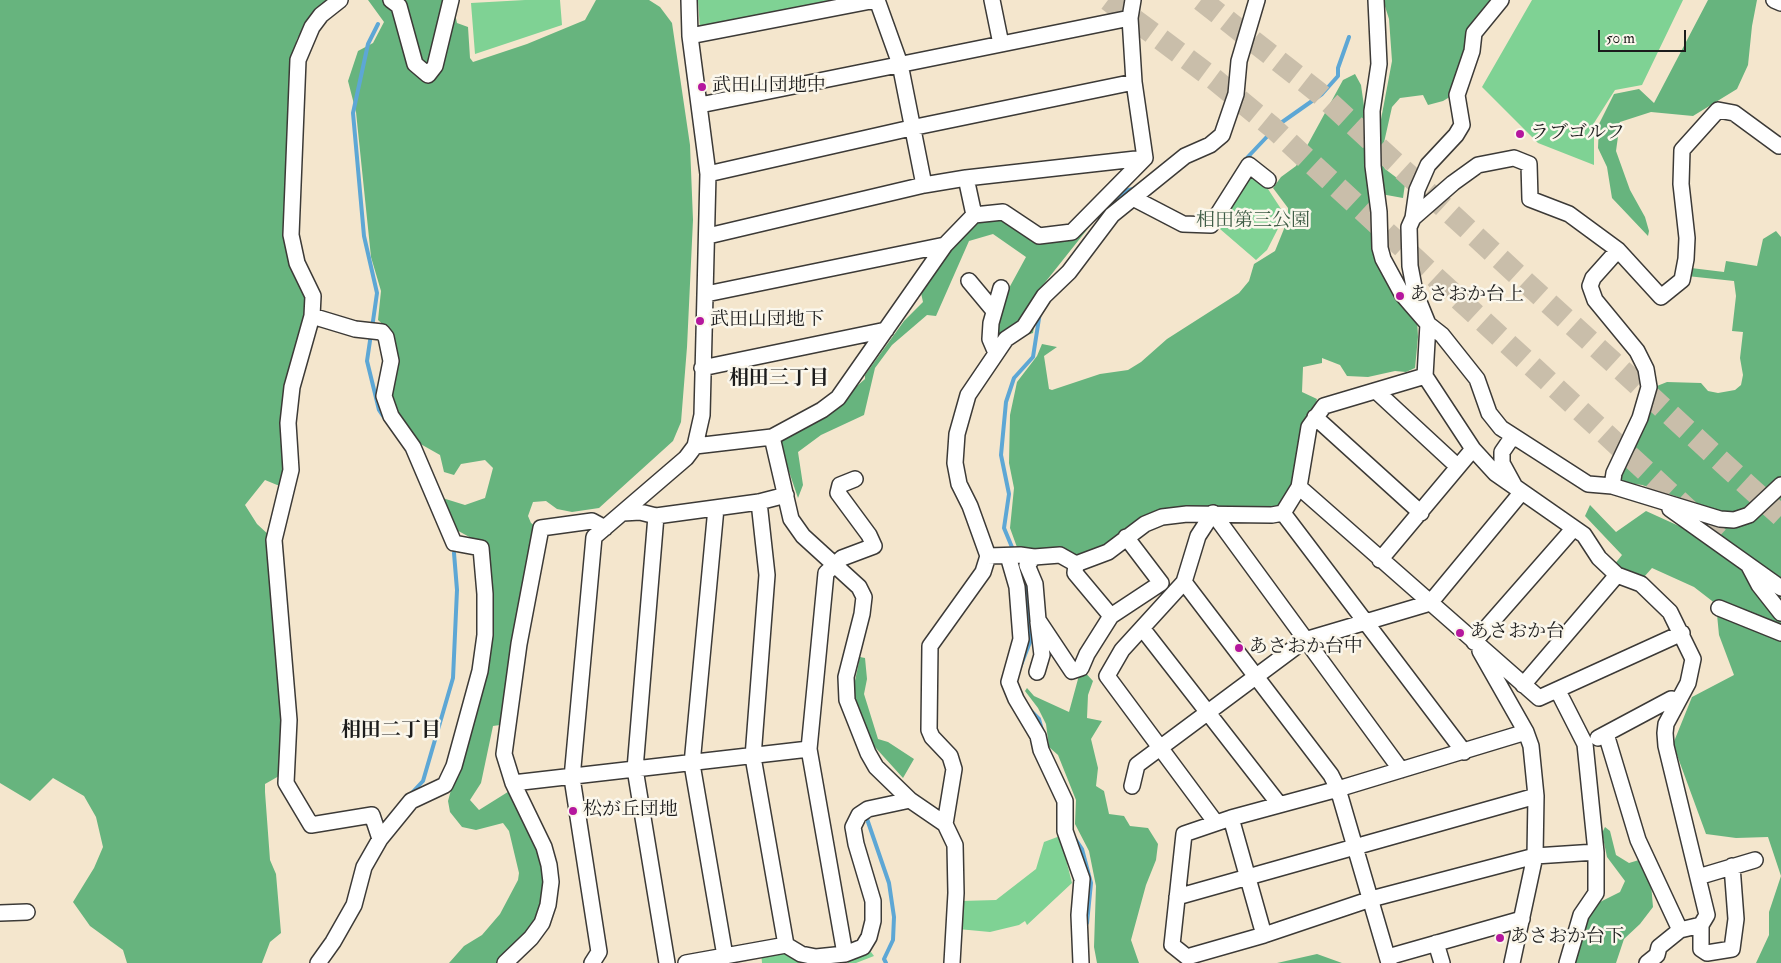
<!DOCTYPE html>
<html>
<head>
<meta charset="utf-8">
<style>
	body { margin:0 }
	#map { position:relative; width:1781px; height:963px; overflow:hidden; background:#f4e6cd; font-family:"IM FELL Double Pica",serif }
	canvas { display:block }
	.scale { position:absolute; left:1598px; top:30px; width:88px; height:22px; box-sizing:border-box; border:2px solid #1c1c1c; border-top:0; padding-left:6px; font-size:15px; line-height:18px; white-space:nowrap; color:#1c1c1c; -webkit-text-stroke:4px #fbf7ec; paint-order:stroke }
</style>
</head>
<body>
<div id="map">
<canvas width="1781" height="963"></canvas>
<div class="scale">50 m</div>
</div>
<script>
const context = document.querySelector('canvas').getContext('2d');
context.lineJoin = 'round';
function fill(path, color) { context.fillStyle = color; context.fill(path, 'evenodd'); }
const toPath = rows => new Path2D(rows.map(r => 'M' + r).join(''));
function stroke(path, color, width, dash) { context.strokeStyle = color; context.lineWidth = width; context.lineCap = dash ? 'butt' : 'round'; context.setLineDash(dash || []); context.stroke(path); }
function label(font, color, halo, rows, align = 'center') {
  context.font = font + ' "IM FELL Double Pica","Noto Serif JP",serif'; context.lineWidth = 5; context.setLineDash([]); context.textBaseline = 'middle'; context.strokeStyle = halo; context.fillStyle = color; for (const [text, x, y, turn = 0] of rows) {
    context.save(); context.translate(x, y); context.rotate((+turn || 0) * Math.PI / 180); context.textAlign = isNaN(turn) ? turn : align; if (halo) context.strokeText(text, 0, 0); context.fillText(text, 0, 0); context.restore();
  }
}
const green = toPath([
	[525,0,560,0,562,25,475,54,471,3],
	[698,0,854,0,700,30],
	[1532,0,1683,0,1642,85,1615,90,1594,123,1594,165,1538,143,1482,87],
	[1248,175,1268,189,1285,215,1267,250,1256,260,1220,229],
	[1060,836,1072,883,1027,925,1025,921,1019,925,990,932,958,929,961,901,996,900,1036,869,1044,842],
	[783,947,825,963,762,963,761,951],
	[871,952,874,956,856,963,848,963,848,960]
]);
const forest = toPath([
	[0,0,330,0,311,17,297,39,293,56,288,234,309,298,288,470,282,487,265,480,245,505,257,524,270,536,268,565,274,610,281,720,279,776,265,784,265,792,270,860,276,874,281,933,270,942,262,963,127,963,123,950,90,926,73,902,94,868,103,847,96,817,84,796,53,778,30,801,0,783],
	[368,0,452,0,457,23,468,27,470,58,473,62,527,44,585,20,596,0,649,0,660,7,672,23,690,145,693,220,687,347,681,422,673,441,599,508,572,512,557,509,546,501,533,502,528,516,531,523,537,527,500,725,493,726,481,783,470,800,479,810,511,790,547,869,540,922,502,963,449,963,464,946,482,935,500,914,518,880,519,873,509,831,503,823,476,830,462,827,450,812,448,801,492,638,486,546,451,527,436,496,465,505,485,498,493,468,485,460,461,464,454,475,444,472,440,455,417,442,393,408,389,389,397,364,396,343,389,330,378,320,381,291,371,257,356,112,348,81,358,51,373,43,384,22],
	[1383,0,1497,0,1453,95,1443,101,1428,105,1423,95,1400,98,1392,107,1383,147,1382,163,1385,169,1405,184,1403,198,1381,194,1376,146,1392,61,1389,19],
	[1708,0,1757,0,1752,26,1748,65,1737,89,1693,116,1651,112,1620,122,1616,151,1630,190,1645,217,1649,231,1648,236,1612,198,1607,167,1598,148,1599,124,1614,94,1639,89,1654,103],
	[1355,74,1361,85,1364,106,1369,115,1369,182,1377,264,1396,296,1417,319,1418,337,1415,368,1406,372,1395,371,1368,377,1347,376,1340,365,1322,358,1322,363,1303,367,1302,392,1317,399,1287,504,1275,510,1185,513,1089,557,1018,550,1010,528,1014,488,1009,463,1010,415,1017,382,1037,356,1042,344,1057,347,1044,356,1049,389,1052,390,1100,374,1128,370,1141,362,1167,339,1239,293,1249,281,1254,264,1275,251,1288,219,1288,208,1273,188,1281,177,1296,166,1343,80],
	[1105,207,1043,285,1039,294,1033,333,1014,339,996,340,996,321,1008,290,1026,257,993,234,969,241,936,316,927,315,892,345,875,368,864,415,821,435,798,452,803,485,798,498,778,439,855,382,857,386,865,379,865,375,904,321,923,302,921,293,962,233,975,217,1002,219,1037,241],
	[1776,231,1781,237,1781,482,1746,509,1729,514,1642,485,1621,482,1618,477,1652,388,1667,382,1701,383,1708,391,1718,393,1735,390,1741,385,1743,375,1740,358,1743,332,1732,331,1736,296,1734,281,1687,276,1691,268,1724,272,1726,261,1757,266,1763,239],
	[1781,493,1781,963,1756,963,1769,935,1769,912,1781,876,1768,837,1736,838,1706,834,1673,744,1692,697,1734,675,1719,635,1716,604,1694,587,1652,568,1644,577,1631,574,1614,565,1622,555,1585,516,1590,505,1616,532,1646,511,1679,526,1685,526,1701,516,1729,525],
	[860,657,865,658,867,679,864,694,878,739,888,742,914,759,903,778,874,746,852,695],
	[1081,668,1093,681,1088,695,1087,718,1102,721,1091,739,1098,768,1096,786,1104,791,1109,814,1124,816,1130,826,1148,828,1158,844,1156,860,1146,885,1131,940,1139,963,1097,963,1094,947,1096,886,1089,851,1075,824,1076,800,1058,755,1049,747,1046,724,1038,708,1025,691,1027,688,1034,696,1069,712],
	[1605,827,1610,831,1616,855,1629,863,1639,860,1651,884,1653,907,1640,924,1624,939,1616,963,1570,963,1592,906,1620,892,1625,881,1607,857,1602,833],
	[1317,954,1342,963,1277,963]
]);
const stream = toPath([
	[1244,161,1278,125,1322,94,1338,76,1338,68,1349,37],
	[1116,203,1125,191,1137,188],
	[372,328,377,293,364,236,353,113,368,44,378,24],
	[371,334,367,361,379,410,385,419],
	[1014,552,1004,528,1009,494,1001,455,1006,402,1014,378,1033,357,1040,312],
	[1017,559,1028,596,1030,642,1019,670],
	[1031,711,1039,719,1042,730],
	[409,796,423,781,453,678,457,590,454,553],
	[866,816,889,883,894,917,893,940,884,959,886,963],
	[1074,837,1082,849,1091,883,1087,923]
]);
const highwayTunnel = toPath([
	[1108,0,1214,79,1272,127,1723,542],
	[1201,0,1319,93,1781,516]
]);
const minor = toPath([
	[391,0,399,6,415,64,428,75,435,66,451,0],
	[877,0,900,64,924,185],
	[992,0,1001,44],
	[1133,0,1130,18,1134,82,1145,158],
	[1376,0,1379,64,1372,111,1373,166,1379,212,1380,248,1383,259,1402,294,1428,324,1442,335,1477,379,1489,413,1501,428,1588,484,1612,486,1720,519,1734,520,1749,515,1781,485],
	[1501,0,1474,33,1472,51,1457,95,1462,125,1456,135,1428,165,1417,190,1413,218,1409,227,1410,266,1415,292,1428,324,1425,376,1473,449,1495,473,1584,535,1599,558,1617,575,1641,584,1670,612,1693,659,1688,683,1666,724,1665,733,1666,746,1707,915,1701,925,1680,930,1659,947,1657,955,1647,963],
	[1774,0,1781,3],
	[690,36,876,0],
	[700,105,1130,18],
	[708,174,911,128,1134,82],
	[966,178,974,215],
	[1133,198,1183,224,1211,225,1249,165,1268,180],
	[1413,218,1453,183,1478,165,1514,158,1529,164,1530,199,1569,214,1618,250,1661,297,1682,280,1686,259,1687,238,1681,184,1682,150,1718,110,1734,113,1779,146,1781,145],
	[708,236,924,185,966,178,1145,158],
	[969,281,994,311],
	[706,294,945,245],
	[312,316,355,329,382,332,386,337,391,361,384,396,391,416,413,447,454,543,481,548,485,594,485,635,480,671,454,766,445,785,411,801,380,839],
	[996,353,990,339,991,323,1001,288],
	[702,368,886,330],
	[1376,391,1457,466],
	[1315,417,1421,513],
	[1513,436,1502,452,1502,463,1514,485],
	[772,437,791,519,803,536,859,587,864,597,862,614,846,677,847,700,868,753,876,767,910,800,945,824,955,845,956,893,952,963],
	[695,446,772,437,822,410,838,398,945,245,974,215,1003,212,1039,236,1072,232,1145,158],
	[1612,486,1614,473,1640,418,1649,387,1646,369,1637,351,1595,300,1590,286,1593,278,1618,250],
	[1299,487,1539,698,1682,633],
	[759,502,767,575,753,757,786,945],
	[716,508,692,764,725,956],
	[1670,509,1781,588],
	[623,513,640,512,656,516,759,502,786,495],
	[1213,513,1198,536,1184,582,1331,775,1338,789,1389,963],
	[1213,513,1401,770],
	[1283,513,1464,752],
	[656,516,635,769,667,963],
	[988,556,1020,555,1034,557,1060,555,1076,564,1108,552,1145,524,1162,517,1187,514,1272,515,1283,513,1299,487,1309,427,1324,406,1425,376],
	[1008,556,1017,587,1021,639,1009,682,1016,699,1038,736,1041,750,1065,801,1065,831,1082,879,1079,915,1081,963],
	[1034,557,1027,565,1035,584,1038,620,1072,671,1081,668,1087,654,1111,616,1161,583,1126,537],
	[1380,560,1473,449],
	[1076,564,1075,573,1111,616],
	[1749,566,1759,585,1781,613],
	[1184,582,1122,650,1107,676,1216,823],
	[1719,608,1781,633],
	[1142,628,1279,804],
	[1474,642,1574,528],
	[1480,651,1526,732,1531,746,1536,796,1535,856,1512,963],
	[1037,672,1042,655,1038,622],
	[1523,685,1617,575],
	[1558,691,1585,744,1596,852,1596,893,1581,915,1567,963],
	[1526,732,1338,789,1231,818,1184,834,1172,945,1187,957,1264,935,1371,899,1535,856,1596,852],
	[1606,734,1638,840,1680,930],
	[1598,738,1671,699,1677,700],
	[513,783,809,749],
	[1132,786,1137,765,1305,640,1430,603,1521,493],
	[1231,818,1264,935],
	[945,824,954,769,950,756,932,737,929,730,930,646,983,572,988,556,970,506,959,484,955,463,957,434,968,395,1006,339,1024,327,1044,296,1069,272,1112,215,1185,156,1210,145,1222,135,1236,94,1239,61,1257,0],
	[1698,877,1755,860],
	[1177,897,1536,796],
	[0,913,27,912],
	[1701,925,1701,949,1707,953,1732,949,1736,919,1732,866],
	[1436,943,1442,963],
	[845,954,809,749,826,573,842,558,874,546,869,535,838,493,840,485,855,479],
	[1388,957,1522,919],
	[318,963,333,942,354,905,364,867,380,839,372,815,311,825,286,783,289,720,274,540,291,470,288,423,292,387,312,316,313,296,297,263,291,235,298,60,312,27,321,15,340,0],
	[505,963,531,938,542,923,548,905,551,882,549,865,544,847,513,783,504,754,519,644,541,528,592,521,605,528],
	[592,963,599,952,572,778,594,537,686,458,695,446,702,415,708,174,690,36,689,0],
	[686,963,786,945,801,954,816,957,845,954,863,947,869,937,873,921,873,901,856,844,853,827,859,815,868,809,910,800]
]);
const markers = [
	[702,87,5,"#b5179e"],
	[1520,134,5,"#b5179e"],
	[1400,296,5,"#b5179e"],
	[700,321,5,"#b5179e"],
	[1460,633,5,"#b5179e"],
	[1239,648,5,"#b5179e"],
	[573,811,5,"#b5179e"],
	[1500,938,5,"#b5179e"]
];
const poiNames = [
	["武田山団地中",712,87],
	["ラブゴルフ",1530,134],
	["あさおか台上",1410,296],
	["武田山団地下",710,321],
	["あさおか台",1470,633],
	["あさおか台中",1249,648],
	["松が丘団地",583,811],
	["あさおか台下",1510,938]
];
const parkNames = [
	["相田第三公園",1253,222]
];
const neighbourhoodNames = [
	["相田三丁目",779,380],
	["相田二丁目",391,732]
];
fill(green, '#7fd294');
fill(forest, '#67b47e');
stroke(stream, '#5da7d5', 4);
stroke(highwayTunnel, '#c9beaa', 22, [22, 11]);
stroke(minor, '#3c3a37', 18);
stroke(minor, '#fff', 15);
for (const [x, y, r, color] of markers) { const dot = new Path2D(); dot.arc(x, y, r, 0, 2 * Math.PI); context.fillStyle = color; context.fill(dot); stroke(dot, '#fbf7ec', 2); }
label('19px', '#1c1c1c', '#fbf7ec', poiNames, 'left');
label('19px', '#3f5c46', '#fbf7ec', parkNames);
label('bold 20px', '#1c1c1c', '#fbf7ec', neighbourhoodNames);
</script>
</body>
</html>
